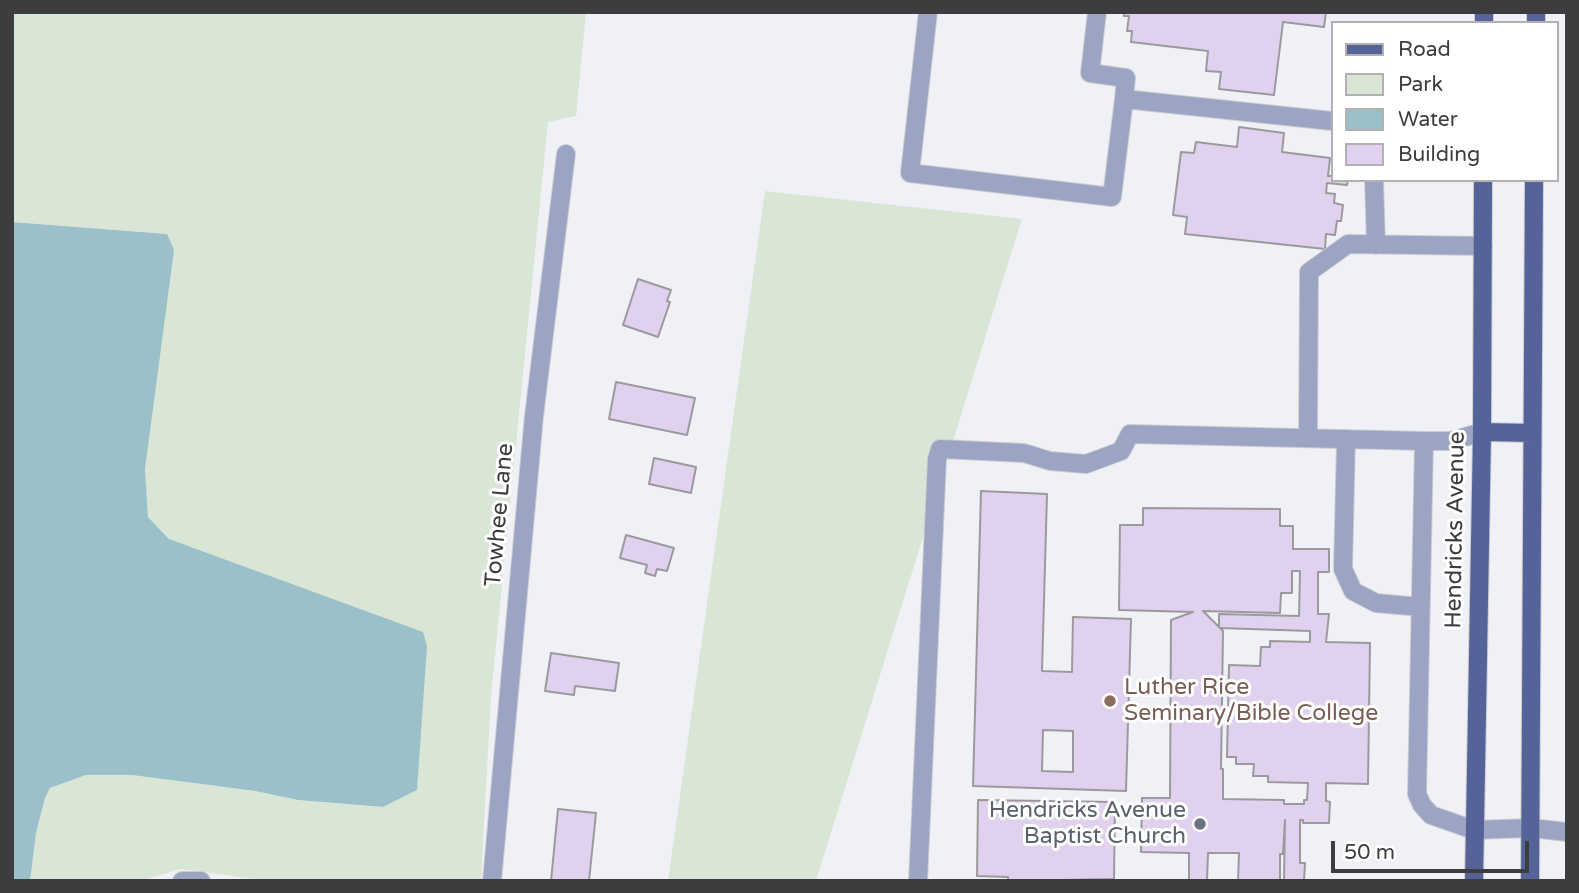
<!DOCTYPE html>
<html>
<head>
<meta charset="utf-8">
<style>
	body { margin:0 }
	#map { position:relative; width:1579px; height:893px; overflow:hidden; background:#f0f1f6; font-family:"Varela Round",sans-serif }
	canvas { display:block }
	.frame { position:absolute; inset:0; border:14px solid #3d3d3f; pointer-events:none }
	.legend { position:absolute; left:1331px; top:21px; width:228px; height:161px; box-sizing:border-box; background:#fff; border:2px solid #b1b1b2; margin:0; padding:9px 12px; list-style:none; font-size:21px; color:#3d3d3f }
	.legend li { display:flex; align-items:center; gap:14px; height:35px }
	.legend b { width:35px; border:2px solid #b1b1b2 }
	.scale { position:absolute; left:1331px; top:841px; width:198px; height:32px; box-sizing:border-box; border:4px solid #3d3d3f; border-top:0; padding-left:9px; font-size:21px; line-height:24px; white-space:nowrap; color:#3d3d3f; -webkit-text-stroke:5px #fff; paint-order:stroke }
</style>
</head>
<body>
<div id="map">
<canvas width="1579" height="893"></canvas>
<div class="frame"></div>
<ul class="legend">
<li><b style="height:9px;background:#556398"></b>Road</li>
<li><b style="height:19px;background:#dae6d5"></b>Park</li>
<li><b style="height:19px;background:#9cc0c9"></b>Water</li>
<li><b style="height:19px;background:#e0d2ee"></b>Building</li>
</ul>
<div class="scale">50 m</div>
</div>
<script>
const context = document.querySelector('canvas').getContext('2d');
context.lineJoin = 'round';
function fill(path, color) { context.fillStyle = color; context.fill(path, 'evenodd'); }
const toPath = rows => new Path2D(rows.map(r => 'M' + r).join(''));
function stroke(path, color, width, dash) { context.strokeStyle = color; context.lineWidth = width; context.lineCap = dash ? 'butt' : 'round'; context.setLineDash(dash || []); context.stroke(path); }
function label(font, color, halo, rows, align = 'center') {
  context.font = font + ' "Varela Round",sans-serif'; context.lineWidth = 6; context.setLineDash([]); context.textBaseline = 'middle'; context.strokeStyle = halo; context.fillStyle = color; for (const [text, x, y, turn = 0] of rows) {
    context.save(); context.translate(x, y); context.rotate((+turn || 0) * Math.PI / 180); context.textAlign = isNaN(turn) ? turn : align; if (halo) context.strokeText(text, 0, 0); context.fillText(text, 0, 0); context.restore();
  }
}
const green = toPath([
	[12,12,586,12,576,116,548,122,491,696,481,881,269,881,180,869,141,881,30,881,36,833,45,798,50,788,86,775,132,775,255,791,298,800,382,807,417,790,148,517,145,469,167,234,12,222],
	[765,191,1022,219,816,881,668,881]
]);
const water = toPath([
	[12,222,167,234,174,250,145,469,148,517,169,539,423,632,427,646,417,790,383,807,298,800,255,791,132,775,86,775,50,788,45,798,36,833,30,881,12,881]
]);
const building = toPath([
	[1124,12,1326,12,1324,27,1283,22,1274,95,1219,89,1221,72,1206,71,1208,51,1131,42,1132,31,1127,31,1129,16,1124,16,1124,12],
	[1239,127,1284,133,1282,152,1330,158,1328,176,1332,176,1332,180,1348,180,1347,185,1327,183,1326,193,1335,194,1334,203,1343,205,1341,221,1337,221,1335,235,1326,234,1325,249,1185,234,1187,217,1173,215,1181,152,1194,153,1196,142,1237,147,1239,127],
	[638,279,671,290,667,301,670,302,658,337,623,325,638,279],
	[616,382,695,398,687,435,609,419,616,382],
	[654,458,696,467,691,493,649,484,654,458],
	[981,491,1047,494,1042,671,1072,672,1073,617,1131,619,1126,791,973,786,981,491],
	[1043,730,1073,731,1073,772,1042,771,1043,730],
	[1143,508,1280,509,1280,526,1293,526,1293,549,1329,549,1329,572,1318,572,1318,614,1329,614,1326,642,1370,643,1368,784,1326,783,1326,801,1330,802,1329,823,1303,823,1303,820,1300,820,1300,863,1305,863,1304,881,1284,881,1285,820,1283,854,1280,854,1280,881,1238,881,1239,853,1208,853,1207,881,1189,881,1189,853,1141,852,1142,798,1170,798,1171,620,1193,612,1119,610,1120,525,1143,525,1143,508],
	[1292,571,1300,571,1299,616,1219,614,1219,627,1203,611,1280,613,1281,593,1292,593,1292,571],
	[1220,628,1310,631,1310,642,1270,641,1270,647,1261,647,1260,666,1229,665,1227,757,1236,757,1236,764,1254,764,1253,776,1268,776,1268,782,1308,783,1307,800,1304,800,1304,804,1284,804,1284,800,1223,799,1223,769,1221,769,1223,631,1220,628],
	[626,535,674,548,667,571,657,569,655,576,645,573,647,565,620,558,626,535],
	[551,653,619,663,615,691,575,686,574,695,545,691,551,653],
	[978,800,1115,802,1114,879,1008,881,1008,877,977,876,978,800],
	[558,809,596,813,589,881,551,881,558,809]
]);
const minor = toPath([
	[928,12,910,173,1112,197,1124,99],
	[1097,12,1090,73,1126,78,1124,99,1332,121],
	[1374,180,1376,245],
	[1308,438,1309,272,1348,244,1483,246],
	[1346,439,1343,569,1353,591,1376,603,1421,607],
	[1424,441,1417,794,1422,805,1431,815,1474,830,1531,828,1567,832],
	[182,881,201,881],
	[492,881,534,416,566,154],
	[918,881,937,459,940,449,1024,453,1050,461,1086,464,1121,451,1130,434,1424,441,1451,441,1482,432]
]);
const major = toPath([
	[1484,23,1484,12],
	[1536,23,1536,12],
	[1482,432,1532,433],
	[1474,881,1482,432,1483,180],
	[1530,881,1534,180]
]);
const markers = [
	[1110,701,7,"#8d6e63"],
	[1200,824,7,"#6b7280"]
];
const streetNames = [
	["Towhee Lane",500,515,-85],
	["Hendricks Avenue",1456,530,-89]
];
const educationNames = [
	["Luther Rice",1124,688],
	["Seminary/Bible College",1124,714]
];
const worshipNames = [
	["Hendricks Avenue",1186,811],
	["Baptist Church",1186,837]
];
fill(green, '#dae6d5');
fill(water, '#9cc0c9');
fill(building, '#e0d2ee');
stroke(building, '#9c999e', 2);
stroke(minor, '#cccdd1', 20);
stroke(major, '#cccdd1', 20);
stroke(minor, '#9ba4c2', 18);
stroke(major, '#556398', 18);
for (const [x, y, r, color] of markers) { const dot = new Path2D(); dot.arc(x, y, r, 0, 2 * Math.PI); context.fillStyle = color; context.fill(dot); stroke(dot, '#fff', 2.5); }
label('23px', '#3d3d3f', '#fff', streetNames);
label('23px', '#785e54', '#fff', educationNames, 'left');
label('23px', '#5b616d', '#fff', worshipNames, 'right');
</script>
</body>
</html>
